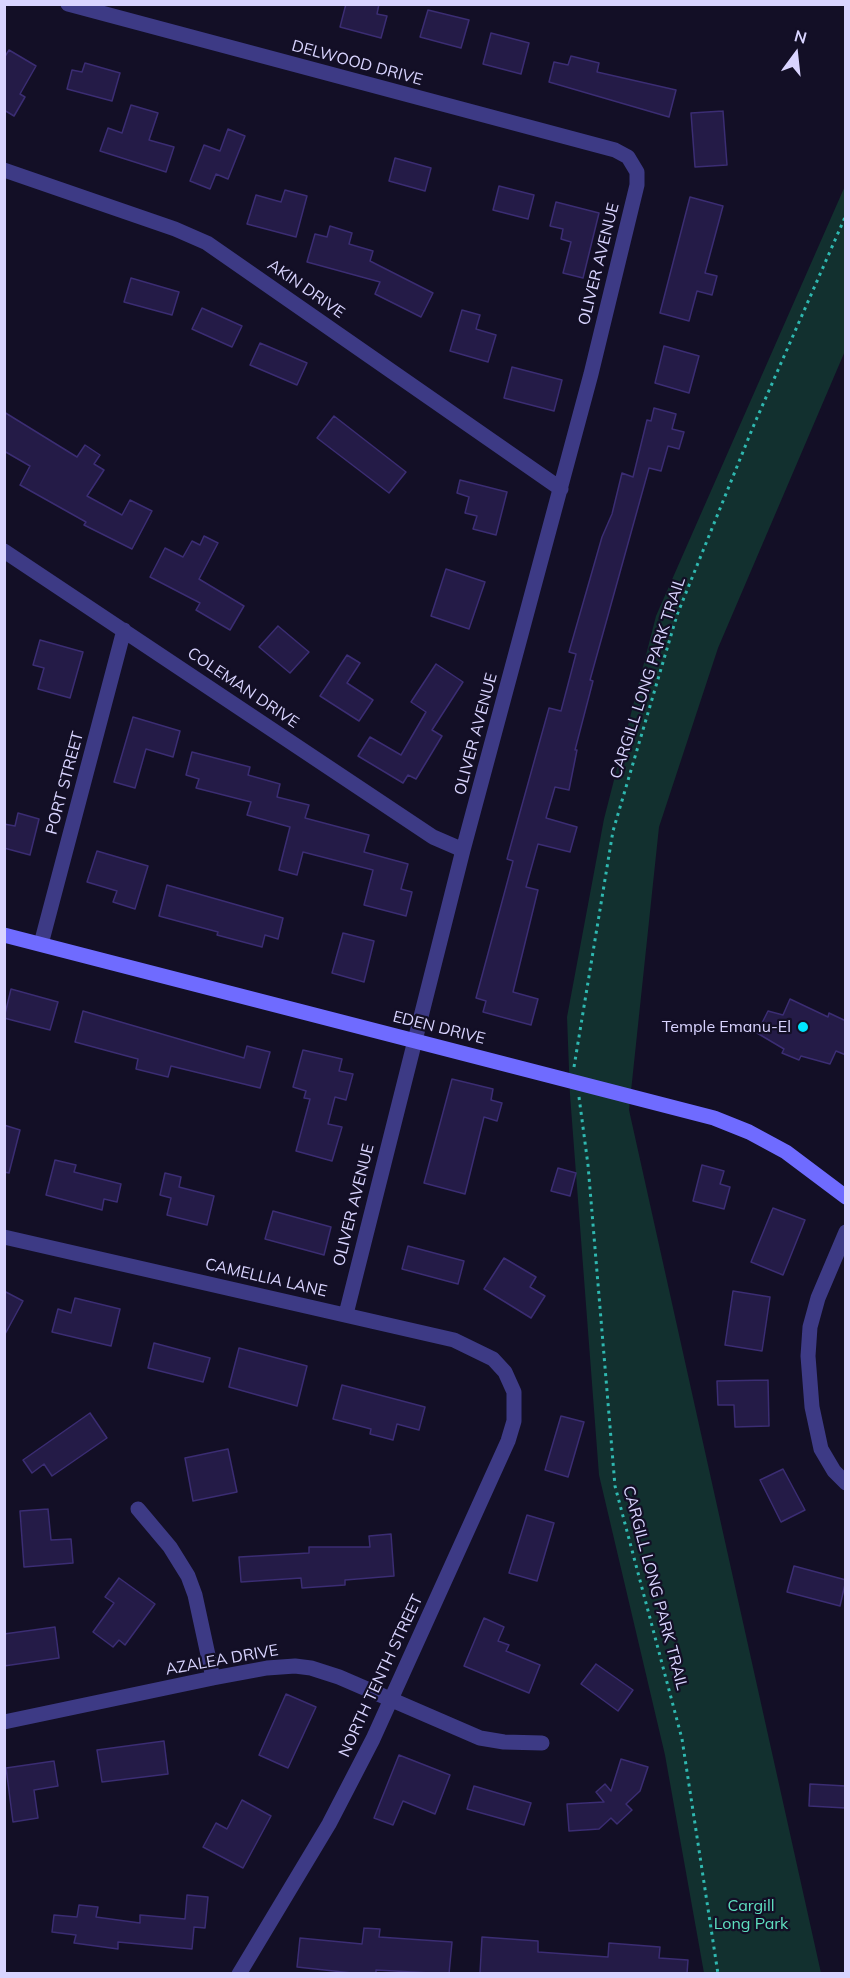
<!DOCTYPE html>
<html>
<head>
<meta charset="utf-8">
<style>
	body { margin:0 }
	#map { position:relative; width:850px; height:1978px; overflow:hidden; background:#130f26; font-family:Mulish,sans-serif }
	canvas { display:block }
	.frame { position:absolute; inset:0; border:6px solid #d9d4ff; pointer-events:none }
	.north { position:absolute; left:766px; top:24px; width:60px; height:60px; -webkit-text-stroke:4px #130f26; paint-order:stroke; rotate:15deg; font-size:16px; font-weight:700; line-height:24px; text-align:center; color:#d9d4ff }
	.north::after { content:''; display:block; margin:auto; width:21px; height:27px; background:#d9d4ff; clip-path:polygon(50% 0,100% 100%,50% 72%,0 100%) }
</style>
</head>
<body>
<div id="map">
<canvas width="850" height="1978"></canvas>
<div class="frame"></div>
<div class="north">N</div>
</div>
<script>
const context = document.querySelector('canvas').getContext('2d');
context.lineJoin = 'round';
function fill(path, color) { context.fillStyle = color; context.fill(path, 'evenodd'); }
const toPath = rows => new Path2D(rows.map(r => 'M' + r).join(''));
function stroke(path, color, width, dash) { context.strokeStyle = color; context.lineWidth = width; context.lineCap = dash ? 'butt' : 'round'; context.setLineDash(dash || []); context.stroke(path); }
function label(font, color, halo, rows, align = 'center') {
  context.font = font + ' Mulish,sans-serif'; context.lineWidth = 4.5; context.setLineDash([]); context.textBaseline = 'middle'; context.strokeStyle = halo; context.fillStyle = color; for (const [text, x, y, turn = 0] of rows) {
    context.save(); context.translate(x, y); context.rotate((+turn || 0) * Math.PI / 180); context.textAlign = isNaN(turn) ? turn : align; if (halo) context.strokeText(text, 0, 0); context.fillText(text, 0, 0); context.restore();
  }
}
const green = toPath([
	[845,186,845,351,718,648,659,827,629,1110,821,1973,704,1973,665,1755,599,1475,570,1095,567,1017,604,819,656,616]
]);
const building = toPath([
	[346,4,379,4,377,14,387,16,381,38,340,27,346,4],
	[428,10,469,20,461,48,420,37,428,10],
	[491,33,529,43,521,74,483,64,491,33],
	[9,50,36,66,20,94,25,97,14,116,4,110,4,58,9,50],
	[571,56,599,63,597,72,676,90,669,117,549,82,554,62,568,65,571,56],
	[85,63,120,73,112,101,67,89,72,70,82,72,85,63],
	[131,105,158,113,149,140,174,147,166,172,100,151,108,128,122,133,131,105],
	[723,111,727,165,695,167,691,113,723,111],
	[228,129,245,136,228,179,216,174,210,189,190,181,204,145,220,151,228,129],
	[395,158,431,168,425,191,389,181,395,158],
	[499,186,534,195,528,219,493,210,499,186],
	[285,190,307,196,296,237,247,224,256,195,281,202,285,190],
	[690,197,723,206,705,273,717,276,712,295,697,291,689,321,660,313,690,197],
	[556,202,599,213,583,278,563,273,571,242,561,239,563,229,550,226,556,202],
	[330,226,352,233,349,244,373,251,370,261,433,293,421,317,375,294,380,282,307,262,315,234,327,237,330,226],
	[131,278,179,292,172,315,124,302,131,278],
	[202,308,242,326,232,347,192,329,202,308],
	[462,310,480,315,476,329,496,335,488,362,450,351,462,310],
	[260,343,307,363,297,385,250,365,260,343],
	[664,346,699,356,689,393,655,383,664,346],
	[512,367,562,380,554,411,504,398,512,367],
	[654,408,676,414,672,429,684,432,679,449,668,446,661,471,649,468,590,680,593,681,575,750,577,750,569,790,555,787,546,818,577,827,570,852,538,844,526,887,538,890,513,992,538,999,531,1025,483,1012,486,1001,476,998,513,861,507,859,549,708,561,711,576,654,569,652,602,537,612,514,622,473,633,477,647,420,651,421,654,408],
	[4,412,77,457,85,445,100,455,94,464,104,470,87,496,122,515,130,500,152,511,132,549,84,525,86,522,20,485,30,466,4,451,4,412],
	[334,416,406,472,389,493,317,438,334,416],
	[460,480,507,492,496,535,473,529,477,516,465,513,469,497,457,493,460,480],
	[204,536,218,543,199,579,244,606,230,630,196,610,200,603,150,577,165,548,183,557,192,541,200,545,204,536],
	[446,569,485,582,469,629,431,616,446,569],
	[278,626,309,652,290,673,259,647,278,626],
	[40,640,83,652,70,698,38,689,44,668,33,665,40,640],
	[347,655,360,663,347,683,373,700,359,721,320,696,347,655],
	[436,664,463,682,432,730,442,736,416,779,408,775,403,783,358,756,370,737,401,755,426,712,411,702,436,664],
	[133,717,180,731,173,757,146,749,135,788,114,782,133,717],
	[192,752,250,767,248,775,280,784,277,797,309,805,305,818,369,835,364,852,408,864,401,889,412,892,406,916,364,905,373,870,303,852,297,875,279,870,290,827,247,815,251,802,196,788,199,779,186,775,192,752],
	[18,813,39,819,30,855,4,848,4,824,15,826,18,813],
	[97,851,148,866,135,909,113,902,117,891,87,882,97,851],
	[167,885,283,918,278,939,265,935,262,947,217,935,218,932,159,916,167,885],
	[343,933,374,941,364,982,332,973,343,933],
	[11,989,58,1002,50,1030,4,1018,11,989],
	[790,999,828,1017,829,1013,846,1021,846,1055,836,1051,830,1064,801,1056,799,1060,782,1053,784,1049,757,1033,768,1011,783,1015,790,999],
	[83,1011,244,1058,247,1046,270,1052,260,1088,171,1066,168,1077,136,1069,138,1059,75,1042,83,1011],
	[303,1050,342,1059,339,1071,353,1074,346,1100,335,1097,328,1124,342,1127,332,1161,296,1151,310,1099,304,1098,306,1091,293,1087,303,1050],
	[452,1079,493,1089,491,1100,502,1103,497,1121,484,1117,465,1194,424,1183,452,1079],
	[4,1125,20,1130,9,1173,4,1172,4,1125],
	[55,1160,76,1165,74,1172,121,1184,117,1202,104,1199,102,1210,46,1195,55,1160],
	[702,1165,724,1171,720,1184,730,1187,724,1209,693,1201,702,1165],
	[558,1168,576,1173,570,1196,551,1191,558,1168],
	[165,1173,181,1177,179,1187,214,1196,207,1225,167,1215,171,1198,160,1195,165,1173],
	[773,1208,805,1220,783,1275,751,1262,773,1208],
	[273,1211,331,1227,324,1255,265,1239,273,1211],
	[408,1246,464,1261,458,1284,402,1269,408,1246],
	[504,1258,536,1277,530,1287,545,1296,531,1318,484,1289,504,1258],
	[4,1291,23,1301,4,1336,4,1291],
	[733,1291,770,1297,762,1351,725,1345,733,1291],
	[75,1298,120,1309,111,1346,52,1332,58,1309,71,1313,75,1298],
	[154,1343,210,1358,203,1382,148,1368,154,1343],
	[239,1348,307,1366,297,1406,229,1387,239,1348],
	[768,1380,769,1426,735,1427,734,1405,718,1405,717,1381,768,1380],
	[342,1385,425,1407,419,1430,397,1424,393,1440,370,1434,371,1429,333,1419,342,1385],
	[90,1413,107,1438,52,1476,44,1464,32,1473,23,1460,90,1413],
	[561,1416,584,1422,568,1477,545,1470,561,1416],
	[228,1449,237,1492,193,1501,185,1458,228,1449],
	[783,1469,805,1510,781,1522,760,1480,783,1469],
	[48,1509,51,1540,71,1539,73,1563,24,1567,20,1511,48,1509],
	[527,1515,554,1523,537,1581,509,1573,527,1515],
	[391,1534,394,1576,345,1580,345,1585,302,1588,301,1578,241,1582,239,1557,309,1553,309,1547,370,1547,369,1536,391,1534],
	[794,1566,846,1580,840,1606,787,1592,794,1566],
	[119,1578,155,1604,125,1645,119,1640,113,1647,93,1632,114,1603,105,1597,119,1578],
	[484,1618,504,1627,498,1641,509,1645,506,1651,540,1665,529,1693,464,1666,484,1618],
	[55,1627,59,1658,4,1666,4,1634,55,1627],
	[596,1664,633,1690,618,1711,581,1684,596,1664],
	[286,1694,316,1707,288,1768,259,1755,286,1694],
	[164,1741,168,1774,102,1782,97,1750,164,1741],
	[399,1755,450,1775,435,1814,403,1801,393,1825,374,1818,399,1755],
	[621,1759,648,1767,640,1791,626,1804,632,1810,617,1824,611,1818,599,1829,569,1831,567,1804,604,1802,596,1792,605,1784,611,1791,621,1759],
	[54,1761,58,1786,34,1790,38,1818,13,1822,6,1768,54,1761],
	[810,1784,846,1786,846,1808,809,1806,810,1784],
	[474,1786,531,1803,524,1825,467,1809,474,1786],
	[242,1800,271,1816,243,1868,203,1847,216,1823,227,1829,242,1800],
	[187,1895,208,1897,205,1928,194,1927,192,1949,118,1942,118,1949,74,1943,76,1935,52,1932,54,1915,77,1917,79,1905,98,1907,96,1917,140,1923,140,1915,185,1919,187,1895],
	[364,1928,380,1929,379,1937,452,1942,449,1974,376,1970,376,1974,361,1974,297,1967,300,1938,362,1944,364,1928],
	[482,1937,538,1941,538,1952,608,1957,609,1943,660,1947,659,1958,688,1960,687,1974,480,1973,482,1937]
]);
const path = toPath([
	[574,1067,613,831,677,615,753,427,846,215],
	[579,1097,588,1165,615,1486,682,1739,718,1974]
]);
const street = toPath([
	[68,4,615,150,628,157,637,172,637,185,591,374,463,850,346,1314],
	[4,170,175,229,207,243,561,489],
	[4,551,433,837,463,850],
	[41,944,124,630],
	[846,1232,818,1298,810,1327,808,1356,812,1407,821,1449,834,1471,846,1483],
	[4,1237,454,1340,493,1359,505,1372,514,1392,514,1421,508,1441,373,1739,329,1824,239,1974],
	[138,1509,170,1547,188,1576,195,1595,213,1678],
	[4,1722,213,1678,267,1668,295,1666,311,1668,339,1677,480,1738,504,1742,542,1743]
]);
const secondary = toPath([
	[4,935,714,1118,749,1132,786,1152,846,1197]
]);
const markers = [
	[803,1027,6,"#00e5ff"]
];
const streetNames = [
	["DELWOOD DRIVE",357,63,15],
	["OLIVER AVENUE",599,264,-76],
	["AKIN DRIVE",306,289,35],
	["CARGILL LONG PARK TRAIL",648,678,-72],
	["COLEMAN DRIVE",243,688,34],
	["OLIVER AVENUE",476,734,-75],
	["PORT STREET",65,783,-75],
	["EDEN DRIVE",439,1028,14],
	["OLIVER AVENUE",354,1205,-76],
	["CAMELLIA LANE",266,1278,13],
	["CARGILL LONG PARK TRAIL",655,1588,75],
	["AZALEA DRIVE",222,1660,-10],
	["NORTH TENTH STREET",381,1676,-65]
];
const poiNames = [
	["Temple Emanu-El",791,1027]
];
const parkNames = [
	["Cargill",751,1906],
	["Long Park",751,1924]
];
fill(green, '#12302f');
fill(building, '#241b47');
stroke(building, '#3b2d73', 1.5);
stroke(path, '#2fb8b0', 3, [3, 4.5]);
stroke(street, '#3d3a85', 15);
stroke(secondary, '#6f6bff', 15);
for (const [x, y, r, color] of markers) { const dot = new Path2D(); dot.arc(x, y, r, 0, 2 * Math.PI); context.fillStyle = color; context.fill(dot); stroke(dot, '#130f26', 2); }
label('16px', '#d9d4ff', '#130f26', streetNames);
label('16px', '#d9d4ff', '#130f26', poiNames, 'right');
label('16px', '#5fe0c0', '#130f26', parkNames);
</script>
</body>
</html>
